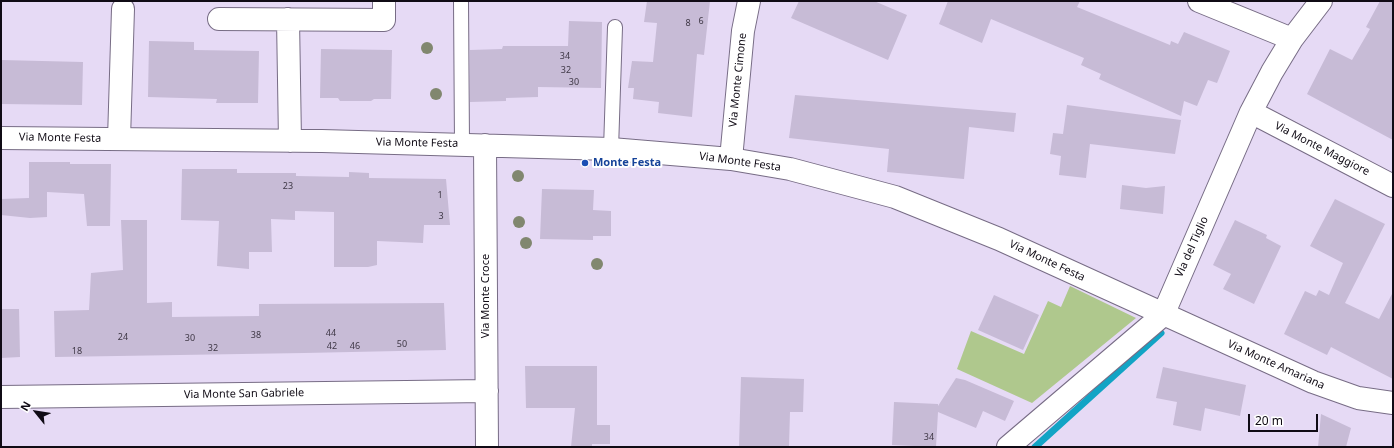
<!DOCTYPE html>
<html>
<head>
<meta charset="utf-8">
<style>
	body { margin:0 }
	#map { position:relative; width:1394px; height:448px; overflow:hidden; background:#e6daf5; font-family:"Noto Sans",sans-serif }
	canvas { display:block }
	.frame { position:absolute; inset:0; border:2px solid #100b15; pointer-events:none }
	.north { position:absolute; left:16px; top:392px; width:40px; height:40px; -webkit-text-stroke:3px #fff; paint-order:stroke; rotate:300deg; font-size:11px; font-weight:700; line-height:16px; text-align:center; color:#100b15 }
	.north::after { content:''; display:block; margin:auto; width:14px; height:18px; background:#100b15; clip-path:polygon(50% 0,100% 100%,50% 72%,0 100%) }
	.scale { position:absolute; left:1248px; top:414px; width:70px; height:18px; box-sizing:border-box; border:2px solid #100b15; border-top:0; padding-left:5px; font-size:12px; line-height:14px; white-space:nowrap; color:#100b15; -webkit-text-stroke:3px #fff; paint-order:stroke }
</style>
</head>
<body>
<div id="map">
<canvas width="1394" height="448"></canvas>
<div class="frame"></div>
<div class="north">N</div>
<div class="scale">20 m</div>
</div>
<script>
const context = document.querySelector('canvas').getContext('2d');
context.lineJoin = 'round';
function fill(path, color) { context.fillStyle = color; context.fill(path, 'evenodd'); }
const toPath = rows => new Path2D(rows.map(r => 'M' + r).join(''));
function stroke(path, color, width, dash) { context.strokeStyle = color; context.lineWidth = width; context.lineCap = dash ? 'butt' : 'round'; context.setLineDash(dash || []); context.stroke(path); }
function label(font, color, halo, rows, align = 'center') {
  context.font = font + ' "Noto Sans",sans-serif'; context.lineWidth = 4; context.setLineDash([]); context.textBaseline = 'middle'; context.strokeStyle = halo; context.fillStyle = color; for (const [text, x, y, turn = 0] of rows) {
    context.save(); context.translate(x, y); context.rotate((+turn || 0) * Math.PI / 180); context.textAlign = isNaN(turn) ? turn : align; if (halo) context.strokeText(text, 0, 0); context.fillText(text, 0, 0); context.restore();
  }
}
const green = toPath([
	[1070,286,1136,318,1032,403,957,369,971,331,1024,354,1048,301,1061,307]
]);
const stream = toPath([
	[1035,447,1161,333]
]);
const building = toPath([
	[647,1,710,1,704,55,697,54,692,117,658,113,659,102,633,99,634,88,628,88,632,61,653,62,657,23,644,22],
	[799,1,874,1,907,15,888,60,791,18],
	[948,1,1080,1,1077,7,1170,45,1171,41,1178,44,1184,32,1230,51,1217,83,1208,80,1197,106,1184,101,1181,116,1099,79,1101,74,1081,65,1084,58,991,19,982,43,939,24],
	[1380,1,1393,1,1393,140,1307,94,1330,49,1352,60,1370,29,1366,27],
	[569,21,602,22,601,88,538,87,538,97,506,98,506,101,470,102,470,50,502,49,503,46,568,46],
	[149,41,194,42,194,50,259,51,258,103,216,103,217,99,148,97],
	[321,49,392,50,391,99,374,99,371,101,340,101,338,98,320,98],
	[1,60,83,62,82,105,1,104],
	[795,95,1016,113,1014,132,969,127,964,179,887,172,889,149,789,138],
	[1067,105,1181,120,1175,154,1090,144,1086,178,1059,175,1061,156,1050,154,1053,133,1063,134],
	[29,162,70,162,70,164,111,164,110,226,87,226,84,194,47,192,47,217,30,218,1,215,1,199,29,198],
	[182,169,237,169,237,173,296,173,296,176,349,177,349,172,369,173,369,178,446,179,450,225,424,225,423,243,377,241,377,265,368,267,334,267,334,212,295,211,295,220,271,219,272,252,249,252,249,269,217,266,219,221,181,220],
	[1122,185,1146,188,1165,186,1163,214,1120,209],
	[542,189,594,190,593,210,611,211,611,236,593,236,593,240,540,239],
	[1335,199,1385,224,1345,303,1379,319,1393,292,1393,379,1331,347,1327,355,1284,334,1305,291,1316,296,1319,290,1329,295,1343,263,1310,246],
	[121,220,147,220,147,303,172,302,172,317,259,316,259,304,444,303,446,350,304,353,55,357,54,311,89,310,91,273,123,270],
	[1235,220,1267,235,1266,238,1281,246,1254,304,1223,289,1231,274,1213,265],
	[994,295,1039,315,1023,350,978,330],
	[1,309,19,309,20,357,1,358],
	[525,366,597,366,597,425,610,425,610,444,592,444,592,447,571,447,575,408,526,408],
	[1163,367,1246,385,1240,416,1205,408,1201,431,1173,425,1177,402,1156,398],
	[741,377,804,379,803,412,790,412,789,447,739,447],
	[956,378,965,380,1014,401,1005,421,983,411,976,428,938,412,936,447,892,445,894,402,938,404,938,406],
	[1321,414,1351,428,1346,447,1318,447]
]);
const service = toPath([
	[461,1,462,144],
	[611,149,615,27]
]);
const minor = toPath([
	[1199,1,1292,39],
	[219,19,384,20,384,1],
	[288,19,290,141],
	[1251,112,1393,186],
	[1,138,322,141,611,149,731,159,790,169,895,197,999,239,1313,382,1358,398,1393,403],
	[119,139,123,9],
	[485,145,487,447],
	[731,159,743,31,749,1],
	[1,397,487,391],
	[1008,447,1163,315,1251,112,1272,72,1292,39,1321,1]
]);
const trees = [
	[427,48],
	[436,94],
	[518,176],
	[519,222],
	[526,243],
	[597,264]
];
const markers = [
	[585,163,4,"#1a4fb4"]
];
const numberNames = [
	["6",701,21],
	["8",688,23],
	["34",565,56],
	["32",566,70],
	["30",574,82],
	["23",288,186],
	["1",440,195],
	["3",441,216],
	["44",331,333],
	["38",256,335],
	["24",123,337],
	["30",190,338],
	["50",402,344],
	["42",332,346],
	["46",355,346],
	["32",213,348],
	["18",77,351],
	["34",929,437]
];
const streetNames = [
	["Via Monte Cimone",738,80,-84],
	["Via Monte Festa",60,138,1],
	["Via Monte Festa",417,143,1],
	["Via Monte Maggiore",1322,149,27],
	["Via Monte Festa",740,162,8],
	["Via del Tiglio",1192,247,-66],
	["Via Monte Festa",1047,261,25],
	["Via Monte Croce",486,296,-90],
	["Via Monte Amariana",1276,365,24],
	["Via Monte San Gabriele",244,394,-1]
];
const transitNames = [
	["Monte Festa",593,163]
];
fill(green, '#afc88d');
stroke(stream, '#12a4c5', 7);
fill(building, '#c7bbd6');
stroke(service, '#776c85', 16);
stroke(minor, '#776c85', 24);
stroke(service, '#fff', 14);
stroke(minor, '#fff', 22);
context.fillStyle = '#81876f';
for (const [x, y] of trees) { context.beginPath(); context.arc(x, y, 6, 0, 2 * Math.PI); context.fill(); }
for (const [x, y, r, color] of markers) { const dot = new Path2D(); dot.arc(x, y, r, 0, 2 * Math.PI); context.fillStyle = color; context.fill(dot); stroke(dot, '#fff', 1.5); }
label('9px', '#3e3745', null, numberNames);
label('11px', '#100b15', '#fff', streetNames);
label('bold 11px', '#164399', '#fff', transitNames, 'left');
</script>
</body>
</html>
